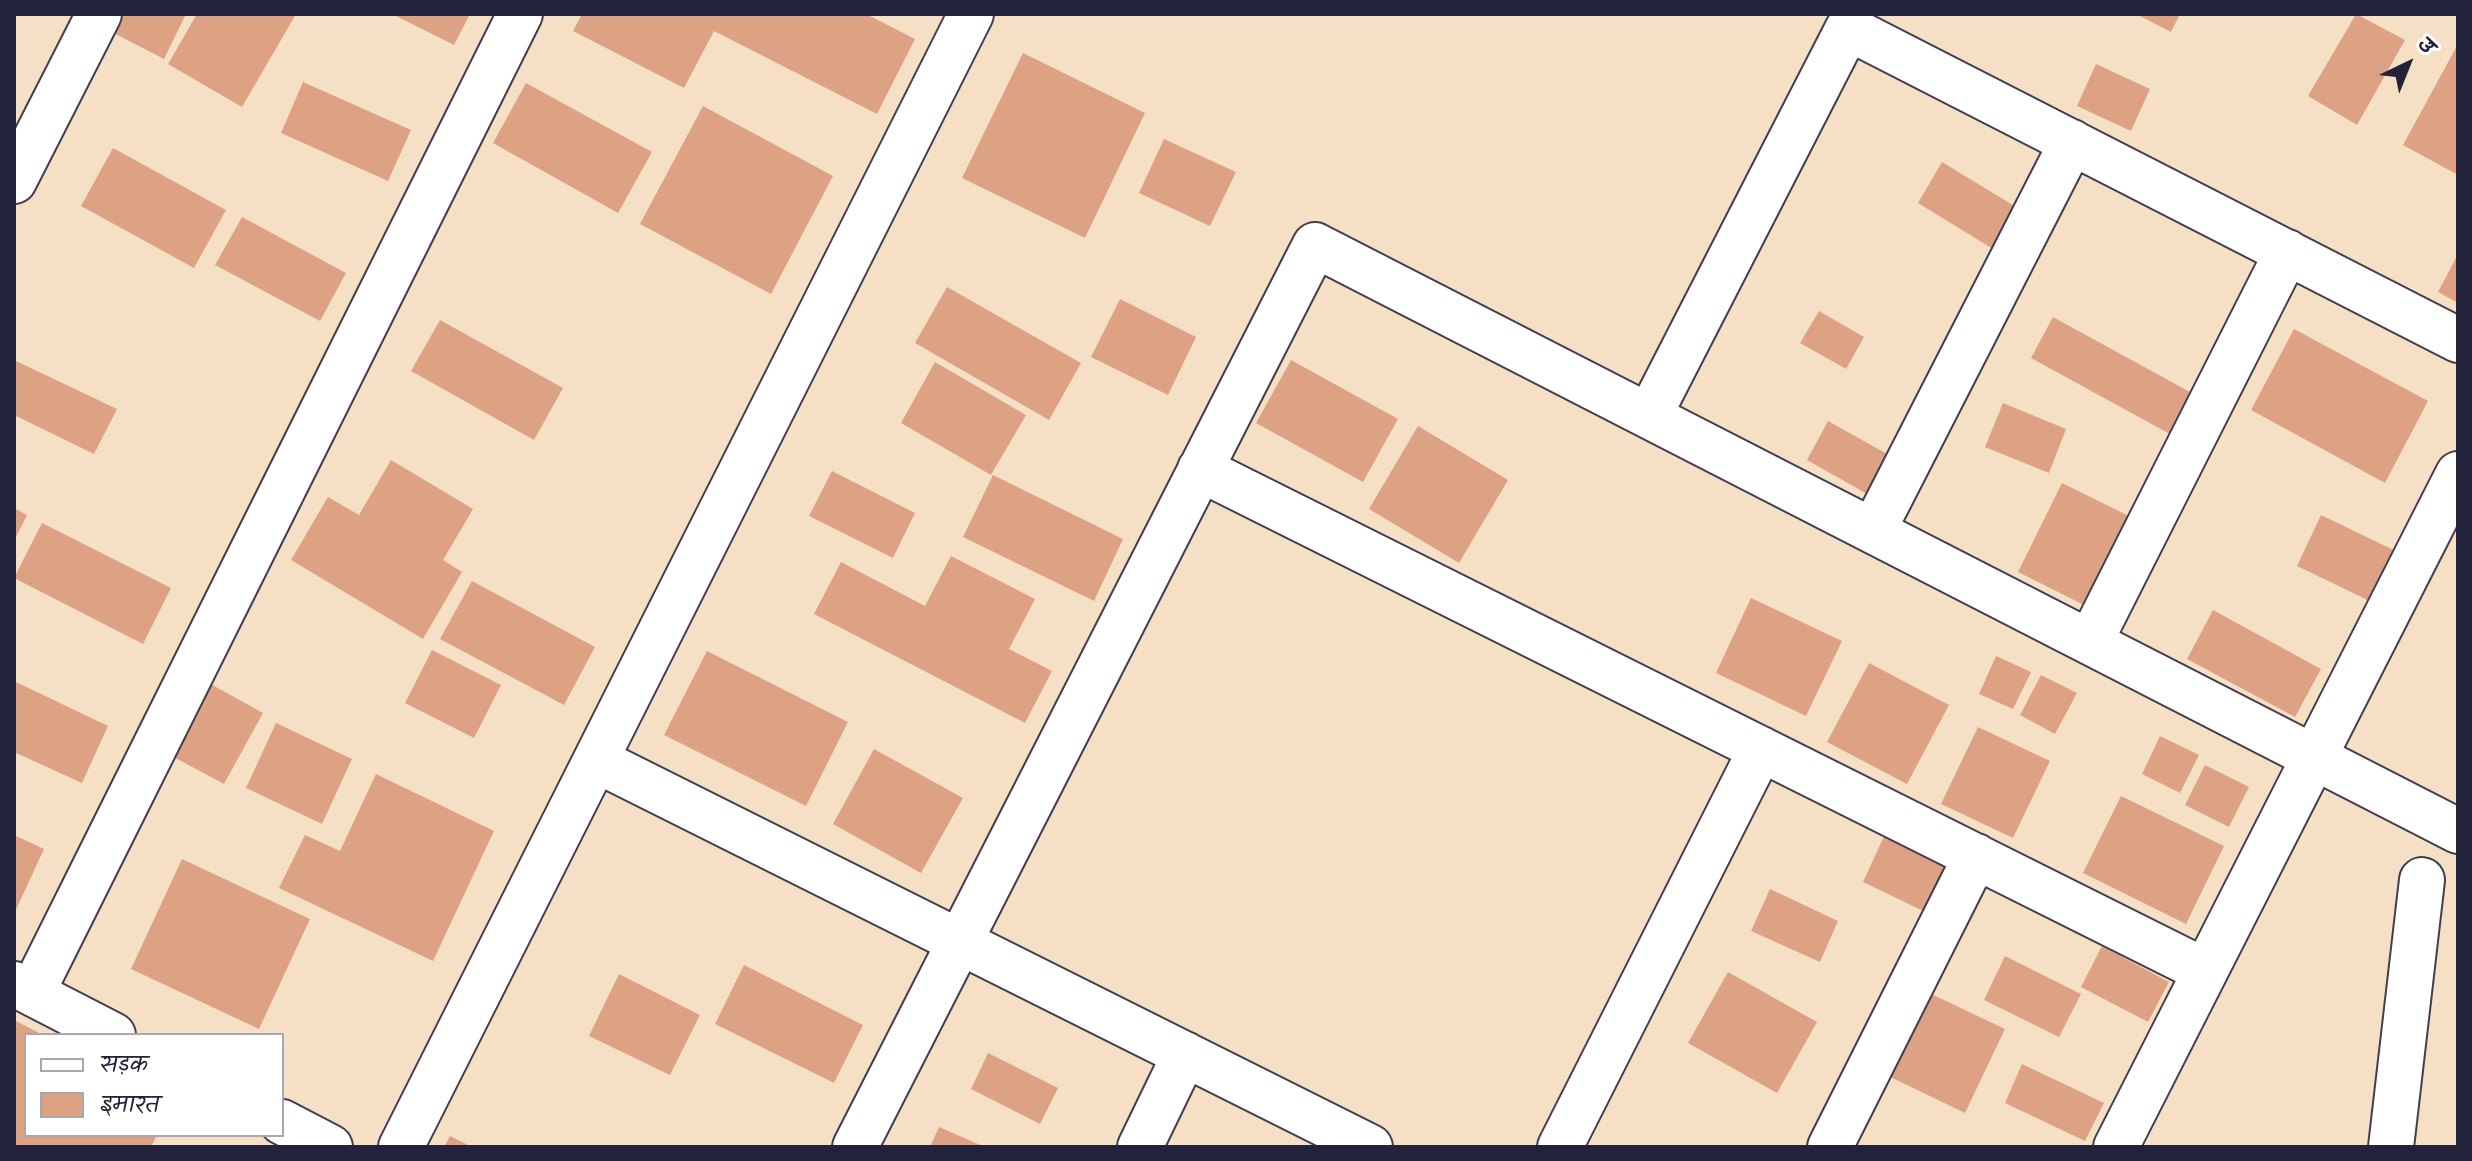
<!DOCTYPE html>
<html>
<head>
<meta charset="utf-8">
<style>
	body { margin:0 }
	#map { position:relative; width:2472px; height:1161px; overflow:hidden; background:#f5e0c5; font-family:Kalam,"Playpen Sans Deva",sans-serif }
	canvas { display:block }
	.frame { position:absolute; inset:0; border:16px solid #22223b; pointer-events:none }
	.legend { position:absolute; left:24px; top:1033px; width:260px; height:104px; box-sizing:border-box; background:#fff; border:2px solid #a7a7b1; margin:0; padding:10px 14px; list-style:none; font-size:24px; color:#22223b }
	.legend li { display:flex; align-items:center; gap:16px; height:40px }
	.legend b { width:40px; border:2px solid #a7a7b1 }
	.north { position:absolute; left:2368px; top:24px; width:80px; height:80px; -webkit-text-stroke:6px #fff; paint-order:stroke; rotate:43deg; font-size:22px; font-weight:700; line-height:32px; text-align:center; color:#22223b }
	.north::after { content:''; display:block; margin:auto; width:28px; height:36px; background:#22223b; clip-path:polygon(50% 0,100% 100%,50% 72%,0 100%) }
</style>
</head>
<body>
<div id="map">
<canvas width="2472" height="1161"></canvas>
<div class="frame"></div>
<ul class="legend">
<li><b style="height:10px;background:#fff"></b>सड़क</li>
<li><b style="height:22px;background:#dda284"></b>इमारत</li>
</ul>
<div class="north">उ</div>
</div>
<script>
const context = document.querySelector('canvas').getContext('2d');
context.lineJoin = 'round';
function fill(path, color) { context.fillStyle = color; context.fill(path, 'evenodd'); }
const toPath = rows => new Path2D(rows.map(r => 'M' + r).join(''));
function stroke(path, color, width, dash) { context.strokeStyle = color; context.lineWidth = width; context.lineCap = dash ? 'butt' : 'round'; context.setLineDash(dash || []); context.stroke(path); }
const building = toPath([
	[113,14,186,14,164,59,106,29],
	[197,14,296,14,242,107,168,64],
	[392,14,470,14,454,45],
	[582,14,866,14,915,39,877,114,714,31,684,88,573,31],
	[2136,14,2180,14,2171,32],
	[2356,14,2405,40,2357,125,2308,96],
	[2458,44,2458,175,2403,145],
	[1023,53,1145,113,1085,238,962,178],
	[2096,64,2150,89,2131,131,2077,106],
	[303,82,411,130,388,181,281,133],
	[526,83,652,152,618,213,493,143],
	[703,106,833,176,771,294,640,224],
	[1164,139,1236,172,1210,226,1139,193],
	[113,148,226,210,194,268,81,206],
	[1942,162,2031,216,2006,257,1918,203],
	[242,217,346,273,320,321,215,265],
	[2458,254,2458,303,2438,292],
	[947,287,1081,363,1049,420,915,343],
	[1120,299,1196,337,1168,395,1091,357],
	[1819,311,1864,337,1846,369,1800,343],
	[2053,317,2201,398,2179,439,2031,358],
	[440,320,563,388,534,440,411,371],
	[2294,329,2428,401,2385,483,2251,410],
	[14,360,117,409,94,454,14,415],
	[1291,360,1398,419,1363,482,1256,423],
	[935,362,1026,415,991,475,901,423],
	[2003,403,2066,429,2049,473,1985,447],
	[1828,421,1905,464,1883,503,1807,460],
	[1418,426,1508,480,1459,563,1369,509],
	[391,460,473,509,443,560,462,572,423,639,291,560,328,497,359,515],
	[832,471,915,513,893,558,809,516],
	[993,475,1123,539,1094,601,963,537],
	[2062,483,2139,521,2096,611,2018,572],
	[14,508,27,515,14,541],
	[2321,515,2402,554,2378,605,2297,566],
	[42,523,171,588,143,644,14,578],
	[951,556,1035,599,1009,649,1052,671,1025,723,814,614,841,562,925,606],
	[472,581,595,647,564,705,440,639],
	[1751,598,1842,641,1806,716,1716,673],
	[2213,610,2321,669,2295,717,2187,659],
	[432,650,501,685,474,738,405,703],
	[707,651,848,722,806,806,664,735],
	[1996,656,2031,672,2013,709,1979,694],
	[1869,663,1949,705,1907,784,1827,742],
	[2041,675,2077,693,2055,734,2020,715],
	[14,681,108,726,82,783,14,752],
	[207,682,263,713,224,784,168,754],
	[276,723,352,759,322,824,246,788],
	[1978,727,2050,761,2013,838,1941,804],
	[2160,736,2199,755,2180,793,2142,774],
	[874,749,963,798,921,873,833,824],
	[2205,765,2249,787,2229,827,2185,805],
	[376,774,494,831,433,961,279,888,305,835,340,851],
	[2121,796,2224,846,2186,924,2083,873],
	[1886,832,1963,868,1940,919,1863,882],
	[14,835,44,849,14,914],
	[182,859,310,919,259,1029,131,969],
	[1770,889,1838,921,1820,962,1751,931],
	[2102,946,2169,982,2148,1022,2081,987],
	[2005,956,2081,994,2059,1037,1984,1000],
	[744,965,863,1025,834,1083,715,1024],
	[1728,972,1817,1022,1777,1093,1688,1043],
	[619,974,700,1015,670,1075,589,1036],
	[1923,990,2005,1029,1965,1113,1884,1074],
	[14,1020,43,1035,26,1035,26,1135,157,1135,151,1147,14,1147],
	[988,1053,1058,1088,1040,1124,971,1089],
	[2022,1064,2104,1103,2085,1141,2005,1103],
	[939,1127,985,1147,930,1147],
	[450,1136,472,1147,444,1147]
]);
const minor = toPath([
	[14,181,99,14],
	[1649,416,1848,28,2458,340],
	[1200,469,2205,971],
	[1873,531,2072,142],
	[2090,642,2287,252],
	[596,760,1370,1147],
	[14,984,113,1035],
	[32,993,520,14],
	[282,1122,330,1147],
	[401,1147,971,14],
	[855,1147,1315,245,2458,831],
	[1140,1147,1185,1054],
	[1560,1147,1761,749],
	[1830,1147,1976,856],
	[2116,1147,2458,474],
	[2391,1147,2422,880]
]);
fill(building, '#dda284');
stroke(minor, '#423e50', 48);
stroke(minor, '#fff', 44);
</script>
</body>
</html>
